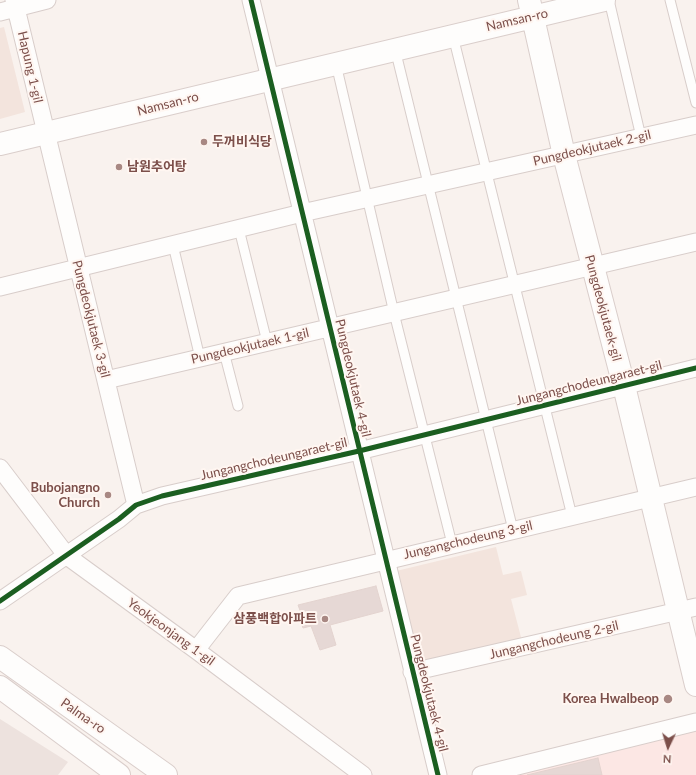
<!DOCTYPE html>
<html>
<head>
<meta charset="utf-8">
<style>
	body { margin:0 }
	#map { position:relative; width:696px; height:775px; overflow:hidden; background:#f9f2ee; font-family:Lato,sans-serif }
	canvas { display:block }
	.north { position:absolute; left:648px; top:727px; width:40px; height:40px; -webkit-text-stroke:3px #fff6f1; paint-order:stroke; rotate:184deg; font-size:11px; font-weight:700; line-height:16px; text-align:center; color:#7c4f4a }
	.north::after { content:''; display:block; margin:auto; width:14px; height:18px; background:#7c4f4a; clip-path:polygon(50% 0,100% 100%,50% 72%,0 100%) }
</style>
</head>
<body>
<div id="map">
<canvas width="696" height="775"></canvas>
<div class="north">N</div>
</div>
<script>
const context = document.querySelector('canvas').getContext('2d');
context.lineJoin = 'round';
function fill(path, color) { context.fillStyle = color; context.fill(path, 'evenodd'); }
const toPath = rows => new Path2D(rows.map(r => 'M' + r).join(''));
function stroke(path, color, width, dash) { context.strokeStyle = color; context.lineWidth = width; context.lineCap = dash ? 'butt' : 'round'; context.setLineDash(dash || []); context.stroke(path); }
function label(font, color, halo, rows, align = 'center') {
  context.font = font + ' Lato,"Noto Sans KR",sans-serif'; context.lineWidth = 4; context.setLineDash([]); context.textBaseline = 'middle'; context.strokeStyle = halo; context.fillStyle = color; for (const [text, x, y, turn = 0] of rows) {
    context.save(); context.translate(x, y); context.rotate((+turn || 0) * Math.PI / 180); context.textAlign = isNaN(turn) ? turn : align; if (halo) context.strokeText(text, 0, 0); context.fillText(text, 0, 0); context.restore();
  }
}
const residential = toPath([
	[4,27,25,112,0,119,0,28],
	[496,547,503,575,521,571,527,595,511,599,522,641,416,667,392,572]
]);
const commercial = toPath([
	[696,728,696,775,505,775]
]);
const industrial = toPath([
	[0,719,68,762,58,775,0,775]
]);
const building = toPath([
	[376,586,383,611,330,625,336,645,320,650,311,626,303,628,298,614,301,613,298,605,376,586],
	[598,758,602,775,527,775,598,758]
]);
const lane = toPath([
	[609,0,641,137],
	[670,0,696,103],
	[453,36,572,516],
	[395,49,513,530],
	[336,64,394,313,452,544],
	[239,229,267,342],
	[173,245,200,358],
	[224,352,238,406]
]);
const street = toPath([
	[14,0,136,505],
	[251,0,438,775],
	[0,12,47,0],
	[0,287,302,213,696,125],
	[106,380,696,242],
	[0,468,67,556,196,650,363,775],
	[0,601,119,519,136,505,162,496,359,451,696,368],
	[196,650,238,596,696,487],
	[412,672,696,607],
	[481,775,696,722]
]);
const secondary = toPath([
	[529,0,564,155,624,386,696,685],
	[0,144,604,0],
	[0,657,166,775],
	[0,687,119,775]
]);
const cycleway = toPath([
	[251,0,438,775],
	[0,601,119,519,136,505,162,496,359,451,696,368]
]);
const markers = [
	[204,142,4,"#a88883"],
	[119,167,4,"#a88883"],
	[108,495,4,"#a88883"],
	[325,619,4,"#a88883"],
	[668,699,5,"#a88883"]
];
const streetNames = [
	["Namsan-ro",517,20,-13],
	["Hapung 1-gil",30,67,77],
	["Namsan-ro",168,104,-14],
	["Pungdeokjutaek 2-gil",592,148,-13],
	["Pungdeokjutaek-gil",603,308,75],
	["Pungdeokjutaek 3-gil",91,319,76],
	["Pungdeokjutaek 1-gil",250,346,-13],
	["Pungdeokjutaek 4-gil",353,378,77],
	["Jungangchodeungaraet-gil",589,383,-14],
	["Jungangchodeungaraet-gil",274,459,-13],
	["Jungangchodeung 3-gil",468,540,-13],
	["Yeokjeonjang 1-gil",171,632,36],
	["Jungangchodeung 2-gil",554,640,-13],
	["Pungdeokjutaek 4-gil",429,693,76],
	["Palma-ro",83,716,35]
];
const poiNames = [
	["두꺼비식당",212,142,"left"],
	["남원추어탕",127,167,"left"],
	["Bubojangno",100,488],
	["Church",100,503],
	["삼풍백합아파트",317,619],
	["Korea Hwalbeop",659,699]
];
fill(residential, '#f3e4dd');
fill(commercial, '#fce7e4');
fill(industrial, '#ede2de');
fill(building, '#e6d8d5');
stroke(building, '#e3d3cf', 1);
stroke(lane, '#d8cdca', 11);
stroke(street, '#d8cdca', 19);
stroke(secondary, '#dacecb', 24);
stroke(lane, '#fefdfc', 9);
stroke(street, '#fefdfc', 17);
stroke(secondary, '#fefdfc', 22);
stroke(cycleway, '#1b5e20', 5);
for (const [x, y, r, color] of markers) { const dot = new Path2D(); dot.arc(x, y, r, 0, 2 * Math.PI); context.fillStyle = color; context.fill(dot); stroke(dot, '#fff6f1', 1.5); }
label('13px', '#7c4f4a', '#fff6f1', streetNames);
label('bold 13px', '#7c4f4a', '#fff6f1', poiNames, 'right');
</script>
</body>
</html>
